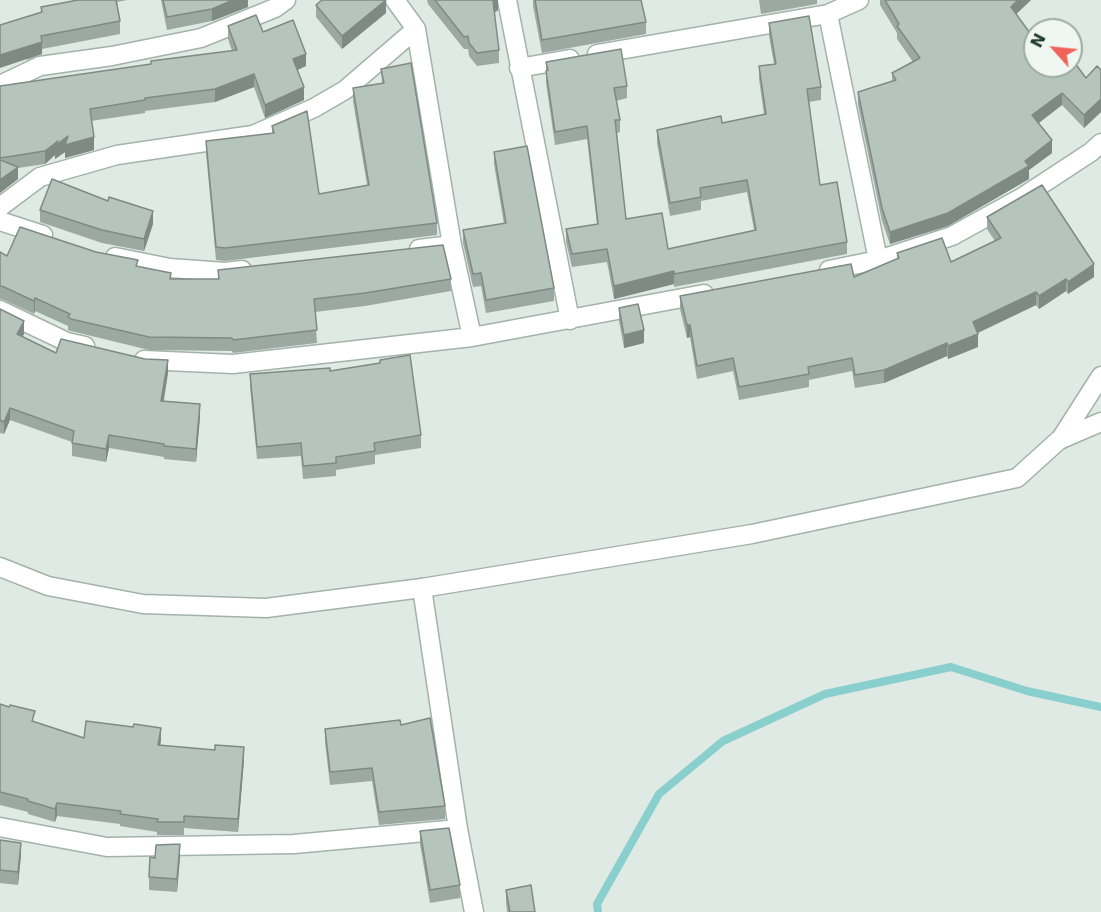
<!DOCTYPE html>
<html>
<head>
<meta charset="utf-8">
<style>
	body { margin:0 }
	#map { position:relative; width:1101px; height:912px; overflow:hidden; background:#e0eae4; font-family:"DejaVu Sans",sans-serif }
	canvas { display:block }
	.north { position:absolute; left:1023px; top:18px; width:60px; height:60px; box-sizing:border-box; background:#f0f7f2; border:2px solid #9daba4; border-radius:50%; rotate:297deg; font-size:16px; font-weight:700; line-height:24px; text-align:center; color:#213a2f }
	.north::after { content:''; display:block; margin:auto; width:21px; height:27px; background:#ef6359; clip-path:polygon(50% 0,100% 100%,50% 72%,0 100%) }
</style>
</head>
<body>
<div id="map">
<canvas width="1101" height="912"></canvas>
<div class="north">N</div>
</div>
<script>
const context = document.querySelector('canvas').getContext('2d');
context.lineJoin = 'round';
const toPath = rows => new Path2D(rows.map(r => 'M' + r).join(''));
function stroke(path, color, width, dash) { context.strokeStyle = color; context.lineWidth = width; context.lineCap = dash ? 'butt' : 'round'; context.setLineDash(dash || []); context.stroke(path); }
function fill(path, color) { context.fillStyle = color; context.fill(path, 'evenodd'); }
const stream = toPath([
	[598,912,597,904,659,794,723,741,825,694,951,667,1027,691,1101,707]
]);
const minor = toPath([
	[395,0,416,29,452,245,472,337],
	[507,0,570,320],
	[828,14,878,260],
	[597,54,828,14,859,0],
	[519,68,570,59],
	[0,85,40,66,112,56,201,38,275,8,286,0],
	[0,207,40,177,117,155,253,135,314,108,345,90,416,29],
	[0,221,43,235],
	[419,249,452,245],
	[115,257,170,268,225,272,242,270],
	[829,270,878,260,952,236,1021,198,1091,152,1101,143],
	[0,310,67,342,85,346],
	[144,360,233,364,472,337,704,294],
	[422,588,458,829,474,912],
	[0,827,107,847,294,844,458,829]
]);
const tertiary = toPath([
	[1060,440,1101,376],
	[0,567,48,586,143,604,266,608,422,588,752,534,1017,478,1059,440,1101,422]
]);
const wall = toPath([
	[79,0,127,0,117,2,120,21,120,34,42,49,42,54,27,60,41,12,41,7],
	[161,0,248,0,248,7,212,21,167,30],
	[427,0,498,0,498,10,494,13,499,50,499,63,477,66,469,56,468,49,464,49,428,4],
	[533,0,641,0,646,22,646,34,542,53,533,6],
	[759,0,817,0,817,4,761,14],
	[880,0,1031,0,1016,14,1035,66,1086,78,1101,70,1101,112,1084,128,1062,105,1039,123,1052,153,1029,170,1029,179,948,226,890,244,882,221,858,105,858,92,892,82,892,73,913,62,897,39,897,33,880,5],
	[316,5,386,13,342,49,316,17],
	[769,23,821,87,821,100,809,102,820,185,847,242,847,254,674,287,674,284,614,299,607,262,572,267,566,242,566,229,597,224,587,139,555,145,546,83,546,62,627,86,627,98,616,101,620,120,620,132,617,133,626,219,668,249,754,230,747,192,701,201,701,210,670,216,657,143,657,130,722,123,764,115,759,79,759,66,774,64,769,36],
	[228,26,263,32,306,66,297,70,304,100,265,118,254,87,215,102,145,111,145,113,91,121,94,150,65,158,65,152,55,159,55,155,45,164,18,168,18,179,0,193,0,86,126,68,232,51,228,39],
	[381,69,437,223,437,235,225,261,216,260,206,153,206,141,272,133,272,126,319,194,367,185,353,101,353,88,382,83],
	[494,152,554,288,554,301,486,313,481,286,473,287,463,243,463,230,504,224,494,164],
	[40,210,153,224,144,251,102,243,40,222],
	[987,217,1094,277,1068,294,1066,291,1039,309,1036,305,978,333,978,347,948,359,947,356,884,383,855,388,852,371,809,380,809,387,739,400,733,371,697,379,690,337,687,338,680,309,680,296,854,277,897,259,897,253,951,262,995,241,987,229],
	[0,252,7,256,138,266,171,279,218,279,218,270,451,279,451,291,365,306,315,312,317,343,233,353,232,351,149,350,71,331,68,330,68,326,35,311,34,314,4,300,0,299],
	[619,308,644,343,624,348,619,321],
	[0,309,24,334,22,337,56,353,168,373,164,401,200,417,196,462,164,459,164,457,109,448,106,462,72,456,72,442,10,420,4,434,0,433],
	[330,371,421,435,421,448,375,455,375,464,336,470,336,476,303,479,301,456,257,459,250,387,250,374],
	[0,704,9,707,35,722,84,738,161,740,160,746,244,760,238,832,184,828,184,835,157,835,157,832,120,826,120,824,57,816,55,822,28,814,28,812,0,805],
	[401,725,445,806,445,819,379,825,372,781,330,785,325,742,325,729],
	[420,831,460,885,460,898,430,903,420,844],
	[0,840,21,855,18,885,0,883],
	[180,857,177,892,149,890,149,877],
	[506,890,535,912,507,912,506,902]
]);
const shadedWall = toPath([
	[233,0,248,0,248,7,212,21,212,9],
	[386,0,386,13,342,49,342,36],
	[494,0,498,0,498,10,493,14,493,1],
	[1018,0,1031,0,1011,19,1011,7],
	[42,42,42,54,0,68,0,55],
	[306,54,306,66,293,72,293,59],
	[254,74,254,87,215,102,215,89],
	[304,87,304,100,265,118,265,105],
	[1062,93,1062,105,1032,128,1032,115],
	[1101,99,1101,112,1084,128,1084,115],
	[68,136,94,137,94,150,65,158,65,152,55,159,55,155,45,164,45,151,58,141],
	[1052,140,1052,153,1029,170,1029,179,948,226,890,244,890,232,1025,161],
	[18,167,18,179,0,193,0,180],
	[153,211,153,224,144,251,144,239],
	[1094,264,1094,277,1068,294,1068,282],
	[674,271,674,284,614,299,614,286],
	[1066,279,1066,291,1039,309,1039,296],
	[1036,292,1036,305,973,335,973,322],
	[35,298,35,311,34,314,34,301],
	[24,321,24,334,17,347,17,334],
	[687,325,690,325,690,337,687,338],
	[644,330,644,343,624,348,624,335],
	[978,334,978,347,948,359,948,346],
	[947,343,947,356,884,383,884,370],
	[168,360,168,373,161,414,161,401],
	[200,404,200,417,196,462,196,449],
	[10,408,10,420,4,434,4,422],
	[109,435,109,448,106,462,106,449],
	[161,728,161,740,158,758,158,745],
	[244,747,244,760,238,832,238,819],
	[57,803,57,816,55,822,55,809],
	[21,843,21,855,18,885,18,872],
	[180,844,180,857,177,892,177,879]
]);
const building = toPath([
	[78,0,116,0,120,21,41,36,42,42,0,55,0,25,42,12,41,7,78,0],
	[163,0,233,0,212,9,167,17,163,0],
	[322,0,386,0,342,36,316,5,322,0],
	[435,0,494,0,493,1,499,50,477,53,469,43,468,36,464,37,435,0],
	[535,0,641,0,646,22,542,40,535,0],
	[885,0,1018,0,1011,7,1035,40,1035,66,1071,66,1071,58,1086,78,1097,66,1101,70,1101,99,1084,115,1062,93,1032,115,1052,140,1025,161,1029,166,948,213,890,232,882,208,858,92,896,80,892,73,920,58,897,26,899,24,885,0],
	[256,15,263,32,293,20,306,54,293,59,304,87,265,105,254,74,215,89,145,98,145,100,90,109,94,137,65,145,68,136,55,146,58,141,45,151,0,158,0,86,151,64,151,61,237,50,228,26,256,15],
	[809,16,821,87,807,89,820,185,837,182,847,242,674,274,674,271,614,286,607,249,572,254,566,229,598,224,587,126,555,132,546,71,548,70,546,62,621,49,627,86,614,88,620,120,615,120,626,219,662,213,668,249,756,230,747,180,700,188,701,197,670,203,657,130,721,116,722,123,766,114,759,66,776,64,769,23,809,16],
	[411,63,437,223,225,248,216,247,206,141,274,133,272,126,307,111,319,194,369,185,353,88,384,83,381,69,411,63],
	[527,146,554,288,486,300,481,273,473,274,463,230,506,223,494,152,527,146],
	[0,160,18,167,0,180,0,160],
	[52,179,108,201,109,197,153,211,144,239,102,230,40,210,52,179],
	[1042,185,1094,264,1068,282,1066,279,1039,296,1036,292,973,322,978,334,948,346,947,343,884,370,855,375,852,358,808,367,809,374,739,387,733,358,697,366,690,325,687,325,680,296,851,264,854,277,899,258,897,253,942,238,951,262,1001,238,987,217,1042,185],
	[20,227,96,252,138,260,136,266,171,273,170,279,219,279,218,270,443,245,451,279,365,293,314,299,317,330,233,340,232,338,149,337,71,319,68,317,70,314,35,298,34,301,4,287,0,286,0,252,7,256,20,227],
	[638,304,644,330,624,335,619,308,638,304],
	[0,309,24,321,17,334,56,353,61,339,145,359,168,360,161,401,200,404,196,449,164,446,164,444,109,435,106,449,72,443,74,431,10,408,4,422,0,420,0,309],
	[410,355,421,435,374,443,375,451,336,457,336,463,303,466,301,443,257,447,250,374,330,368,330,371,380,363,380,360,410,355],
	[0,704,9,707,10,705,35,711,32,721,84,738,86,721,133,727,134,724,161,728,158,745,215,750,215,745,244,747,238,819,184,816,184,822,157,822,158,819,120,814,121,811,57,803,55,809,28,801,28,799,0,792,0,704],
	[430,718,445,806,379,812,372,768,330,772,325,729,400,720,401,725,430,718],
	[449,828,460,885,430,890,420,831,449,828],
	[0,840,21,843,18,872,0,870,0,840],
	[180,844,177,879,149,877,150,857,155,858,156,845,180,844],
	[531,885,535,912,510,912,506,890,531,885]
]);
stroke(stream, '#88cfcd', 8);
stroke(minor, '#a3b2aa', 21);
stroke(tertiary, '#a3b2aa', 21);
stroke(minor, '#fff', 18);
stroke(tertiary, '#fff', 18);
fill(wall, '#9ca9a2');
fill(shadedWall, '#7f8a84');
fill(building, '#b5c5bc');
stroke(building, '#7f8a84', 1.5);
</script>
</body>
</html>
